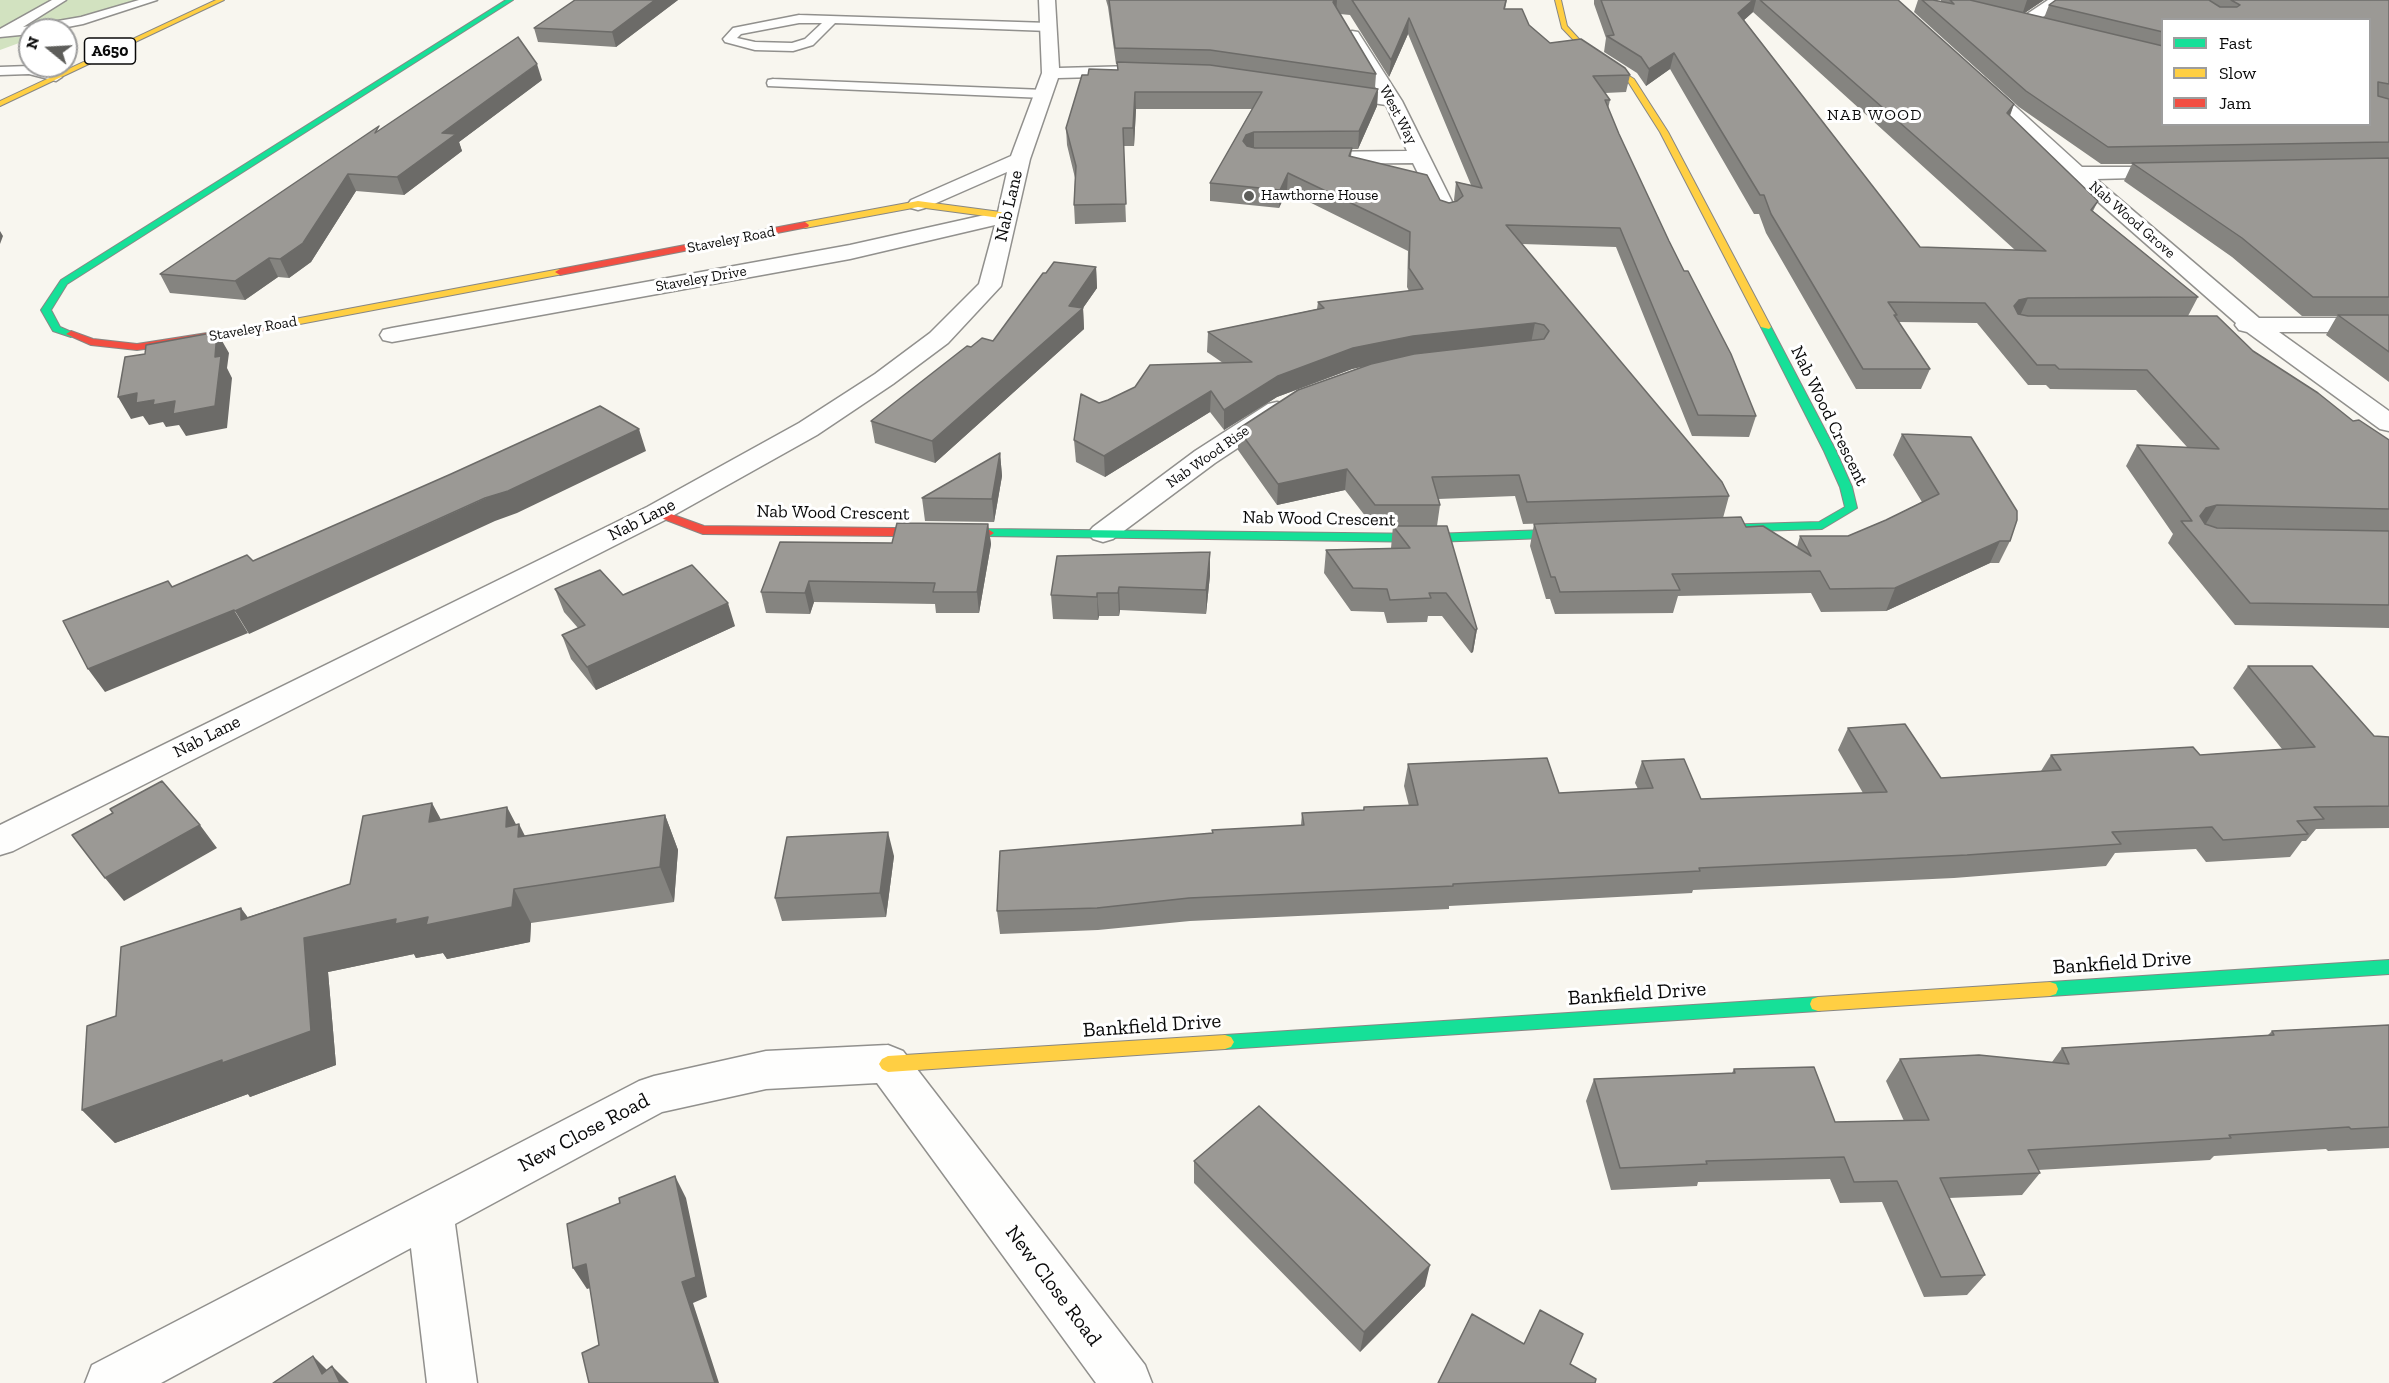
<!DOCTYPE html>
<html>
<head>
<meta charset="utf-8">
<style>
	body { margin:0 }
	#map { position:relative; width:2389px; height:1383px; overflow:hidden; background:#f8f6ef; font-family:"Zilla Slab",serif }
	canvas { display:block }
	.legend { position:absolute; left:2161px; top:18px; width:210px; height:108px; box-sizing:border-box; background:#fff; border:2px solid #9d9d9d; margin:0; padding:8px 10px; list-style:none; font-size:18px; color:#0a0a0a }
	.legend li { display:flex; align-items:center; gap:12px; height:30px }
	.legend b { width:30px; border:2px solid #9d9d9d }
	.north { position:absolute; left:18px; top:18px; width:60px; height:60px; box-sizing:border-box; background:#fff; border:2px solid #9d9d9d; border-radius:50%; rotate:288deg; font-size:16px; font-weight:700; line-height:24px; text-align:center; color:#0a0a0a }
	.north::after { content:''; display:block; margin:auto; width:21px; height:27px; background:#5d5d5a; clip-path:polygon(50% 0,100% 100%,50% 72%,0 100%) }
</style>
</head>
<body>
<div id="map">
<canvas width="2389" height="1383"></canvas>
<ul class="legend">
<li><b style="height:8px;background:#16e098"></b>Fast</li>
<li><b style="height:8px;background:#ffcf43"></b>Slow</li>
<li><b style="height:8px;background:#f24e42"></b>Jam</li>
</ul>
<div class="north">N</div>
</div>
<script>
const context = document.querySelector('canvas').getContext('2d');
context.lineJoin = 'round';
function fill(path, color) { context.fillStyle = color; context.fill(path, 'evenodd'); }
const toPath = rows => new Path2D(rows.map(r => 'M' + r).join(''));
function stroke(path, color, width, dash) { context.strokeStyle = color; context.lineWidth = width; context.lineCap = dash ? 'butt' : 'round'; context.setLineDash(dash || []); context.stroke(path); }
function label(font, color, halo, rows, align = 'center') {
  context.font = font + ' "Zilla Slab",serif'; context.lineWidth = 6; context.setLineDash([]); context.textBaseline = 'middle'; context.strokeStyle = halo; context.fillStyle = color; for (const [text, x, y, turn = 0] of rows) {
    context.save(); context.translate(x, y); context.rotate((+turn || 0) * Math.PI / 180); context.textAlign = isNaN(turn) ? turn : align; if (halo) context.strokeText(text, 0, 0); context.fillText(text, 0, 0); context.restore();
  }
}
const forest = toPath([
	[0,0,148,0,112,7,53,30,30,30,30,39,0,50]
]);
const lane = toPath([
	[52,0,66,0,23,27,81,17,139,0,157,0,83,24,52,30,30,30,30,34,0,37,0,29,52,0],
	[799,15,1049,23,1055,27,1049,31,835,23,813,45,793,51,755,50,725,42,723,39,733,28,799,15],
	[799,23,822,23,805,39,792,43,755,42,737,38,741,34,799,23],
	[29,66,48,69,62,77,56,81,29,74,0,75,0,67,29,66],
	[773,79,1044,90,1051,94,1044,98,768,86,767,83,768,80,773,79]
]);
const street = toPath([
	[1039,0,1055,0,1059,68,1134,66,1140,67,1143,71,1140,75,1134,76,1058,78,1030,159,1001,286,948,343,893,384,817,435,667,519,13,851,0,855,0,825,647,507,799,423,875,374,930,333,979,284,995,225,850,259,392,342,383,340,380,335,383,330,392,328,850,245,998,212,1007,172,925,208,918,210,911,208,908,204,911,200,1011,156,1042,73,1039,0],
	[2048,0,2067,0,2030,26,2018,26,2016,23,2018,20,2048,0],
	[1352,31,1358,32,1402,101,1458,214,1454,218,1447,220,1440,218,1413,163,1310,164,1303,162,1300,158,1303,154,1310,152,1407,151,1386,105,1334,97,1328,96,1325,92,1328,88,1334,87,1379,93,1344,36,1352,31],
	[1978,77,1984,78,2082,167,2181,167,2184,171,2181,175,2174,177,2096,179,2259,318,2389,318,2389,332,2279,332,2389,411,2389,431,2380,429,2247,332,2239,330,2235,325,2236,323,2070,177,1972,86,1969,82,1972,78,1978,77],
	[1277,402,1286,404,1290,410,1286,416,1215,463,1113,539,1103,542,1093,539,1088,533,1093,527,1195,451,1268,404,1277,402],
	[888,1045,903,1051,1145,1365,1152,1383,1096,1383,877,1083,766,1089,662,1112,455,1224,477,1383,427,1383,411,1248,161,1383,85,1383,92,1365,639,1081,654,1076,766,1051,888,1045]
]);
const fast = toPath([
	[506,0,513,0,67,284,51,310,60,327,76,334,71,337,53,331,41,310,61,280,506,0],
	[1766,324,1771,327,1836,451,1852,487,1857,508,1822,529,1721,532,1717,531,1715,528,1717,525,1819,522,1845,507,1840,487,1824,451,1761,327,1766,324],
	[988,529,1431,534,1576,529,1582,533,1576,537,1431,542,984,536,982,533,984,530,988,529],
	[2389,960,2389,974,2050,996,2044,994,2042,989,2044,984,2050,982,2389,960],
	[1818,997,1824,999,1826,1004,1824,1009,1818,1011,1225,1049,1219,1047,1216,1042,1219,1037,1225,1035,1818,997]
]);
const slow = toPath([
	[216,0,224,0,0,106,0,101,216,0],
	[1555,0,1561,0,1567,26,1591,52,1634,79,1668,132,1771,327,1769,329,1761,327,1660,132,1627,80,1587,54,1562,28,1555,0],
	[918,201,1008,213,1012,216,1008,219,918,207,805,228,801,225,805,222,918,201],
	[560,269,565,272,563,274,284,327,279,324,284,321,560,269],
	[2050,982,2056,984,2058,989,2056,994,2050,996,1818,1011,1812,1009,1810,1004,1812,999,1818,997,2050,982],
	[1225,1035,1231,1037,1234,1042,1231,1047,1225,1049,888,1072,882,1069,879,1064,882,1059,888,1056,1225,1035]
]);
const jam = toPath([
	[805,222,809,225,808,227,560,275,555,272,560,269,805,222],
	[284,321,289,324,287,326,218,339,137,350,91,345,66,334,71,331,93,339,137,344,284,321],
	[657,509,704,526,988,529,994,533,988,537,703,534,653,515,651,513,653,511,657,509]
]);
const wall = toPath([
	[575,0,678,0,616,47,538,42,534,28],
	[1106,0,1507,0,1505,9,1529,25,1550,43,1630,75,1626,92,1605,93,1610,100,1608,109,1619,134,1669,241,1756,416,1749,437,1692,436,1616,247,1522,244,1729,496,1723,518,1523,524,1515,496,1438,499,1440,505,1437,526,1477,629,1473,652,1471,653,1442,616,1428,616,1427,622,1387,623,1384,612,1351,611,1324,573,1326,550,1391,548,1393,526,1373,526,1345,490,1277,505,1238,450,1238,429,1364,366,1352,369,1277,397,1224,430,1210,412,1105,477,1076,462,1074,440,1099,403,1223,363,1207,352,1208,332,1317,309,1318,302,1409,291,1407,287,1408,251,1287,191,1279,208,1210,201,1210,183,1252,109,1136,109,1134,146,1123,146,1126,222,1075,224,1074,205,1075,178,1067,145,1066,128,1088,75,1118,70,1117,64,1116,64,1108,7],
	[1340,14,1350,15,1389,77,1408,34,1471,185,1456,182,1454,200,1455,202,1449,203,1440,200,1351,156,1352,149,1358,149,1377,106,1378,89,1375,88,1376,74],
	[1594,0,1898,0,2014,104,2010,116,2098,201,2093,211,2198,297,2188,316,2253,351,2353,421,2389,440,2389,531,2215,527,2389,531,2389,628,2235,625,2168,543,2173,534,2126,466,2137,445,2187,447,2136,390,2050,389,2046,385,2028,385,1977,323,1898,322,1930,369,1921,389,1856,389,1766,233,1759,214,1754,214,1670,69,1646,86,1637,73,1604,52,1606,38,1594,4],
	[1753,12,2015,250,1920,247,1744,20],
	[1918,0,1933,0,1941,2,1941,0,2044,0,2024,13,2044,18,2049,5,2056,0,2389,0,2389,382,2326,335,2337,316,2302,316,2232,257,2124,181,2132,164,2101,164,2019,107,1914,12],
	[2163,20,2370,124,2163,124],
	[542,80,459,142,462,151,404,195,356,191,311,262,289,278,278,277,245,300,170,293,160,274,380,130],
	[1096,267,1097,288,1083,308,1084,329,935,463,875,443,871,421,971,347,993,341,1046,273],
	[1902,434,2010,541,1999,563,1990,563,1886,611,1821,612,1811,593,1678,596,1673,613,1555,614,1550,599,1546,599,1530,546,1534,524,1746,527,1797,547,1800,536,1848,536,1886,520,1922,502,1893,455],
	[1000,453,1002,476,994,522,925,521,922,498],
	[988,524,991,544,979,613,936,613,935,604,814,602,810,614,766,613,761,592,892,543],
	[1210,552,1210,575,1206,614,1120,610,1119,616,1099,616,1098,620,1053,619,1051,595],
	[555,589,623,595,735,626,596,690,571,659,562,635,578,628,564,612],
	[2248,666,2374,736,2389,737,2389,828,2316,829,2306,841,2302,841,2290,857,2206,862,2196,849,2115,853,2106,866,1954,878,1693,890,1692,893,1449,906,1449,909,1190,921,1098,930,1000,934,997,911,1212,833,1301,825,1302,813,1363,810,1364,807,1409,806,1404,786,1408,764,1559,793,1638,789,1635,783,1642,761,1701,799,1863,793,1838,750,1848,728,1941,778,2041,771,2051,755,2200,755,2282,749,2233,688],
	[665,815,678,850,674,902,531,923,530,942,447,959,443,953,416,958,414,954,328,972,336,1065,250,1097,248,1094,115,1143,82,1110,116,1016,248,917,350,884,441,820,516,824,525,836],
	[894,856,886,917,782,921,775,898],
	[2389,1025,2389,1148,2328,1151,2326,1149,2214,1156,2210,1160,2038,1170,2040,1173,2022,1195,1949,1198,1985,1275,1967,1295,1924,1297,1882,1202,1840,1203,1830,1179,1698,1182,1697,1186,1611,1190,1586,1101,1594,1079,1732,1073,1734,1069,1835,1122,1904,1121,1886,1081,1900,1059,2052,1062,2062,1048,2268,1035,2272,1031],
	[1194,1161,1425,1286,1360,1352,1194,1183]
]);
const shadedWall = toPath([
	[655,0,678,0,616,47,612,32],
	[1335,0,1337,0,1336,14,1333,2],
	[1753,0,1756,0,1753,12,1734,29,1738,13],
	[2027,0,2044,0,2022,15],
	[1409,18,1408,34,1389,77,1391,60],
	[1674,53,1670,69,1646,86,1649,69],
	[537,64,542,80,459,142,462,151,404,195,397,177,442,133],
	[1378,89,1377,106,1358,149,1359,131],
	[1135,92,1136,109,1134,146,1133,128],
	[2014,104,2007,122,2007,113],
	[1254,132,1254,150,1242,159,1243,141,1246,135],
	[1288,173,1287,191,1279,208,1280,190],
	[348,174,356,191,311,262,289,278,280,259],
	[0,231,3,236,0,244],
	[269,258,278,277,245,300,235,281],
	[1096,267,1097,288,1083,308,1084,329,935,463,932,441,1069,306],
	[2028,298,2019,318,2014,306,2019,300],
	[1535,323,1531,343,1411,356,1352,369,1277,397,1224,430,1224,410,1278,376,1353,348,1413,336],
	[217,332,229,353,227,368,232,378,227,428,186,436,179,425,166,427,163,422,149,425,143,416,131,419,118,397,137,393,154,400,215,357],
	[1211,391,1210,412,1105,477,1104,456],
	[639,429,646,451,517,513,495,521,249,634,235,611],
	[1000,453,1002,476,994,522,992,499],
	[1347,469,1345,490,1277,505,1278,484],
	[2217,505,2204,527,2200,516,2206,508],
	[988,524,991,544,979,613,977,592],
	[2000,541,1990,563,1886,611,1895,588],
	[1210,552,1210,575,1206,614,1206,590],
	[809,581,814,602,810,614,805,593],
	[1119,587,1120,610,1119,616,1118,593],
	[1097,593,1099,616,1098,620,1097,597],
	[728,603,735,626,596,690,587,667],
	[234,610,248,633,105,692,88,669],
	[1477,629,1473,652,1471,653,1475,630],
	[432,803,451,838,429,822],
	[507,807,519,830,519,824,536,858,506,827],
	[665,815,678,850,674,902,660,867],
	[200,825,217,848,124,901,105,878],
	[888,832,894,856,886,917,880,893],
	[514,889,531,923,530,942,447,959,443,953,416,958,414,954,328,972,336,1065,250,1097,248,1094,115,1143,82,1110,304,938],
	[241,908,266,942,241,920],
	[675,1176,686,1198,707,1297,693,1303,719,1383,715,1383,682,1282],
	[586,1264,600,1285,587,1289,573,1268],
	[1430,1265,1425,1286,1360,1352,1364,1332],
	[313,1356,333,1376,322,1374],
	[332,1366,349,1383,340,1383]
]);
const building = toPath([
	[575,0,655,0,612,32,534,28,575,0],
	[1109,0,1335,0,1333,2,1376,74,1210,50,1115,48,1109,0],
	[1352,0,1506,0,1504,9,1522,9,1529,25,1550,43,1581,39,1625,68,1630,75,1593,76,1610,100,1605,100,1619,134,1669,241,1684,271,1688,271,1731,354,1756,416,1698,415,1620,228,1506,225,1722,482,1729,496,1527,502,1519,475,1432,477,1440,505,1375,505,1347,469,1278,484,1238,429,1298,390,1371,364,1414,354,1544,339,1549,331,1544,325,1535,323,1413,336,1353,348,1278,376,1224,410,1211,391,1104,456,1074,440,1081,394,1099,403,1108,400,1135,387,1150,365,1252,362,1208,332,1324,308,1318,302,1423,289,1409,268,1410,232,1376,215,1288,173,1280,190,1210,183,1262,92,1135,92,1133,128,1123,128,1126,204,1074,205,1076,166,1066,128,1082,75,1088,75,1089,69,1118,70,1117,62,1210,65,1378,89,1359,131,1254,132,1246,135,1243,141,1247,146,1255,148,1352,148,1349,156,1427,175,1440,200,1449,203,1457,201,1463,196,1456,182,1482,188,1409,18,1391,60,1352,0],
	[1601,0,1753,0,1738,13,1920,247,2046,251,1760,0,1898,0,2014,104,2007,113,2098,201,2091,210,2198,297,2028,298,2019,300,2014,306,2018,314,2028,316,2217,316,2253,351,2318,393,2353,421,2359,420,2389,440,2389,509,2217,505,2206,508,2200,516,2205,524,2217,528,2389,531,2389,605,2250,603,2181,521,2192,521,2137,445,2219,449,2147,370,2059,369,2055,365,2037,365,1985,303,1888,302,1897,315,1894,315,1930,369,1863,369,1771,214,1764,195,1760,195,1674,53,1649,69,1641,57,1607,36,1614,35,1601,0],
	[1922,0,1933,0,1954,4,1950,0,1970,0,2163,46,2163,124,2370,124,2370,20,2163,20,2163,32,2049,5,2056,0,2209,0,2220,7,2237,7,2240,5,2231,0,2389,0,2389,84,2378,82,2378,96,2389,99,2389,142,2108,147,2026,91,1922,0],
	[518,37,537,64,442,133,456,134,397,177,348,174,303,243,280,259,269,258,235,281,160,274,379,126,375,133,518,37],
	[2389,158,2389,297,2313,297,2242,238,2132,163,2389,158],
	[1054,262,1096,267,1069,306,1083,308,932,441,871,421,967,346,971,347,982,338,993,341,1043,273,1046,273,1054,262],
	[2338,315,2389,315,2389,352,2338,315],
	[217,332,215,357,221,356,215,406,173,414,175,401,153,405,154,400,136,403,137,393,118,397,125,357,145,354,146,345,217,332],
	[600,406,639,429,508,491,485,498,235,611,234,610,88,669,63,621,168,581,172,587,247,555,253,561,451,474,600,406],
	[1902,434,1971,437,2017,511,2017,520,2010,541,2000,541,1895,588,1830,589,1820,571,1672,574,1680,590,1560,592,1555,577,1551,577,1534,524,1741,517,1746,527,1763,526,1811,556,1800,536,1848,536,1886,520,1939,494,1902,434],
	[1000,453,992,499,922,498,1000,453],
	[897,523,988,524,977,592,933,592,935,583,809,581,805,593,761,592,780,542,892,543,897,523],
	[1393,526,1447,526,1477,629,1475,630,1446,593,1429,593,1431,598,1390,600,1387,589,1353,588,1326,550,1410,548,1393,526],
	[1210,552,1206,590,1119,587,1118,593,1097,593,1097,597,1051,595,1057,556,1210,552],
	[692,565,728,603,587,667,562,635,585,625,555,589,600,570,623,595,692,565],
	[2248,666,2312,666,2374,736,2389,737,2389,806,2314,807,2324,819,2297,821,2308,834,2223,840,2212,827,2112,832,2121,844,1967,855,1699,868,1700,871,1453,884,1453,886,1189,898,1097,908,997,911,1000,851,1213,833,1212,830,1304,825,1302,813,1364,810,1364,807,1418,805,1408,764,1547,758,1559,793,1653,788,1642,761,1684,759,1701,799,1887,792,1848,728,1905,724,1941,778,2061,770,2051,755,2193,747,2200,755,2315,747,2248,666],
	[162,781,200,825,105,878,72,835,113,813,110,809,162,781],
	[432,803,429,822,507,807,506,827,519,824,518,837,665,815,660,867,514,889,512,907,426,925,428,917,395,924,396,919,304,938,311,1031,222,1063,222,1060,82,1110,87,1026,116,1016,121,947,241,908,241,920,350,884,363,816,432,803],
	[888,832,880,893,775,898,787,837,888,832],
	[2389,1025,2389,1127,2351,1129,2349,1127,2229,1135,2231,1138,2028,1150,2040,1173,1940,1178,1985,1275,1941,1277,1897,1181,1854,1182,1844,1157,1706,1161,1707,1164,1620,1168,1594,1079,1735,1073,1734,1069,1814,1067,1835,1122,1929,1120,1900,1059,1979,1055,2069,1064,2062,1048,2274,1035,2272,1031,2389,1025],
	[1259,1106,1430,1265,1364,1332,1194,1161,1259,1106],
	[675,1176,696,1277,682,1282,715,1383,589,1383,582,1353,599,1345,586,1264,573,1268,567,1224,620,1203,619,1198,675,1176],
	[1540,1310,1583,1334,1570,1364,1596,1379,1595,1383,1438,1383,1472,1314,1524,1344,1540,1310],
	[313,1356,322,1374,332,1366,340,1383,273,1383,313,1356]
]);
const markers = [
	[1249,196,6,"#5d5d5a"]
];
const farStreetnames = [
	["West Way",1398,115,62],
	["Nab Wood Grove",2132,220,41],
	["Staveley Road",731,240,-11],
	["Staveley Drive",701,279,-10],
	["Staveley Road",253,329,-10],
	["Nab Wood Rise",1208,457,-35]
];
const farPoinames = [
	["Hawthorne House",1261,196]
];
const shields = [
	[110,51,51]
];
const shieldNames = [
	["A650",110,51]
];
const farNeighbourhoodnames = [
	["NAB WOOD",1875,115]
];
const streetNames = [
	["Nab Lane",1009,206,-77],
	["Nab Wood Crescent",1829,416,64],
	["Nab Wood Crescent",833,513,1],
	["Nab Wood Crescent",1319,519,1],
	["Nab Lane",642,520,-27],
	["Nab Lane",207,737,-27]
];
const nearStreetnames = [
	["Bankfield Drive",2122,963,-4],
	["Bankfield Drive",1637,994,-4],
	["Bankfield Drive",1152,1026,-4],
	["New Close Road",584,1133,-28],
	["New Close Road",1053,1286,53]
];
fill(forest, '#d2e2c0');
stroke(lane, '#91908d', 3);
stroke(street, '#91908d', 3);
stroke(fast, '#888784', 2);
stroke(slow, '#888784', 2);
stroke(jam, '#888784', 2);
fill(lane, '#fefefd');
fill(street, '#fefefd');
fill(fast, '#16e098');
fill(slow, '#ffcf43');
fill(jam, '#f24e42');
fill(wall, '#858480');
fill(shadedWall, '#6c6b68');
fill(building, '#9b9995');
stroke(building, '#6c6b68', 1.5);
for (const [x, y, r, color] of markers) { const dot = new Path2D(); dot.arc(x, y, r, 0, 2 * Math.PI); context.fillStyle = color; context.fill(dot); stroke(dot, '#fff', 2); }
label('15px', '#0a0a0a', '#fff', farStreetnames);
label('15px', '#0a0a0a', '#fff', farPoinames, 'left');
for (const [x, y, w] of shields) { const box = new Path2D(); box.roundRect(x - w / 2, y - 13, w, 26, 4.5); context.fillStyle = '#fff'; context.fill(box); stroke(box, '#0a0a0a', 1.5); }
label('bold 16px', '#0a0a0a', null, shieldNames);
context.letterSpacing = '1.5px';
label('16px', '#0a0a0a', '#fff', farNeighbourhoodnames);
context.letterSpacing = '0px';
label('18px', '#0a0a0a', '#fff', streetNames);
label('21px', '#0a0a0a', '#fff', nearStreetnames);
</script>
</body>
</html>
